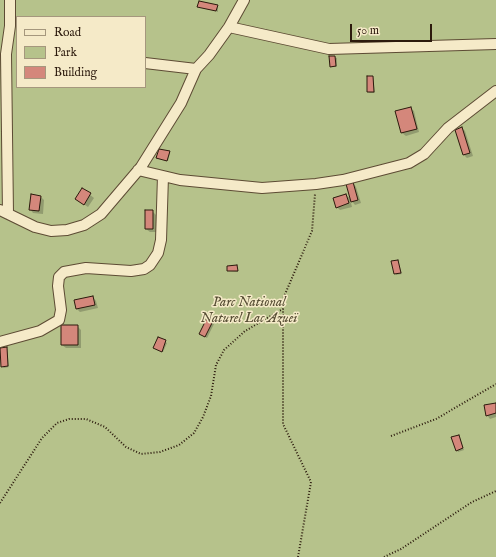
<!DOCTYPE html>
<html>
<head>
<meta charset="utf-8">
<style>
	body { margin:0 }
	#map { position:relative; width:496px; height:557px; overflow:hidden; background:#efdeab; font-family:"IM FELL English",serif }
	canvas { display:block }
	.legend { position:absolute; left:16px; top:16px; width:130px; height:72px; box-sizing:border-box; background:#f5eac8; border:1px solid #a5977d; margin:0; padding:5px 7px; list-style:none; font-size:12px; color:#2c1a0d }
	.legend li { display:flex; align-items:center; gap:8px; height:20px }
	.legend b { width:20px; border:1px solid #a5977d }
	.scale { position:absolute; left:350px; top:24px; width:82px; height:18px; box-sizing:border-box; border:2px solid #2c1a0d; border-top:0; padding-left:5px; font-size:12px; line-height:14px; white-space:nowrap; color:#2c1a0d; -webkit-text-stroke:3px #f5eac8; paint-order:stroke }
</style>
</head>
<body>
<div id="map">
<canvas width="496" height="557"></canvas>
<ul class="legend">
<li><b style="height:5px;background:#f5eac8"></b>Road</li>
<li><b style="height:11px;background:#b6c28b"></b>Park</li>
<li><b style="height:11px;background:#d4877b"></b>Building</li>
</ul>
<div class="scale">50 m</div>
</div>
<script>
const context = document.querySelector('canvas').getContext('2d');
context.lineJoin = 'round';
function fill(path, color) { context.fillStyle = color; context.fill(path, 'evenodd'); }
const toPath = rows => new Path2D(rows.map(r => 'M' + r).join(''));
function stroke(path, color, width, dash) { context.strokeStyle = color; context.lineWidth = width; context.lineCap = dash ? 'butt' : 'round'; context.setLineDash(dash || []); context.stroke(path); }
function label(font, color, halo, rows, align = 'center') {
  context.font = font + ' "IM FELL English",serif'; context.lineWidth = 3; context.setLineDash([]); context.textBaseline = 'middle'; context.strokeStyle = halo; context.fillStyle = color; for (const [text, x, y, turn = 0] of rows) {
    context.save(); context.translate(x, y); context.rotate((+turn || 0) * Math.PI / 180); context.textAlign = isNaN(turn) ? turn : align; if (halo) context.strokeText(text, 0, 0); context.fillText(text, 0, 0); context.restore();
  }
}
const green = toPath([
	[0,0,496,0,496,557,0,557],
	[17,17,145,17,145,87,17,87]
]);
const shadow = toPath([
	[199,6,217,6,218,8,218,12],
	[330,57,337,58,337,67,331,67],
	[373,77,375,93,370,93,368,92],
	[410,108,414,111,419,132,406,136,402,133],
	[462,128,465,131,473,156,467,158,464,155,456,130],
	[169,152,170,153,168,161,158,158],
	[353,183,356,187,361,203,355,205,350,199,352,207,340,210,337,207,346,195,352,200],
	[83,189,94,198,88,207,76,199],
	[32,195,41,197,44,200,43,214,33,213,30,209],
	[152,211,156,215,156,232,150,232,146,229],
	[398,261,402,274,396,275,392,262],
	[237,266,238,272,228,271],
	[93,297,96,301,98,308,80,312,77,309],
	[212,322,214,324,207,338,202,335],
	[77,326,81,330,81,348,66,348,62,345],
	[158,338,167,343,163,352,154,348],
	[7,348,9,367,4,368,2,366],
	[496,404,496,417,490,419,487,415],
	[460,438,464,450,458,452,457,450]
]);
const building = toPath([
	[199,1,218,5,216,11,197,7,199,1],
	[329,56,335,56,336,66,330,67,329,56],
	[367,76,373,76,374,92,367,92,367,76],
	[411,107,417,129,401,133,395,111,411,107],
	[462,127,470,153,463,155,455,130,462,127],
	[159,149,170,151,167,161,156,158,159,149],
	[353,182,358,200,351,202,346,184,353,182],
	[82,188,91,193,84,205,75,199,82,188],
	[31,194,41,196,39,211,29,210,31,194],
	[346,194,349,203,336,208,333,198,346,194],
	[145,210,153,210,153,229,145,229,145,210],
	[398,260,401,273,394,274,391,261,398,260],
	[237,265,238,271,227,271,227,266,237,265],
	[93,296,95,305,76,309,74,300,93,296],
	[207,318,213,321,205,337,199,334,207,318],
	[61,325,78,325,78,345,61,345,61,325],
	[158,337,166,340,162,352,153,348,158,337],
	[7,347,8,366,1,367,0,348,7,347],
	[496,403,496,413,486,416,484,405,496,403],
	[459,435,463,448,456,451,451,437,459,435]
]);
const path = toPath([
	[391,436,436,419,496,384],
	[0,503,42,438,57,423,69,419,86,419,105,427,126,447,141,454,160,452,179,445,194,433,203,417,211,396,216,365,224,350,245,331,283,309],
	[298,557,311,482,283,424,283,299,312,231,315,194],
	[384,557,401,549,472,502,496,491]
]);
const minor = toPath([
	[229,27,329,49,496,44],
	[145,63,196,69],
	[138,170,180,180,262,188,316,184,343,180,409,163,424,154,448,128,496,91],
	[0,210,35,227,51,231,67,230,84,225,101,214,141,167,181,103,196,69,209,55,229,27,244,0],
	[8,214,6,54,10,26,10,0],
	[0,342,40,331,59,320,61,310,58,286,59,277,64,272,86,268,131,271,144,269,150,265,158,253,161,240,163,176]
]);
const parkNames = [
	["Parc National",249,303],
	["Naturel Lac Azueï",249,319]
];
fill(green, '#b6c28b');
fill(shadow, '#0003');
fill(building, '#d4877b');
stroke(building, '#2c1a0d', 1);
stroke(minor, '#5d4b34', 12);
stroke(path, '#2c1a0d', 2, [1, 2]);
stroke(minor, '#f5eac8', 10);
label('italic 14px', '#554c33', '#f5eac8', parkNames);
</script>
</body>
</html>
